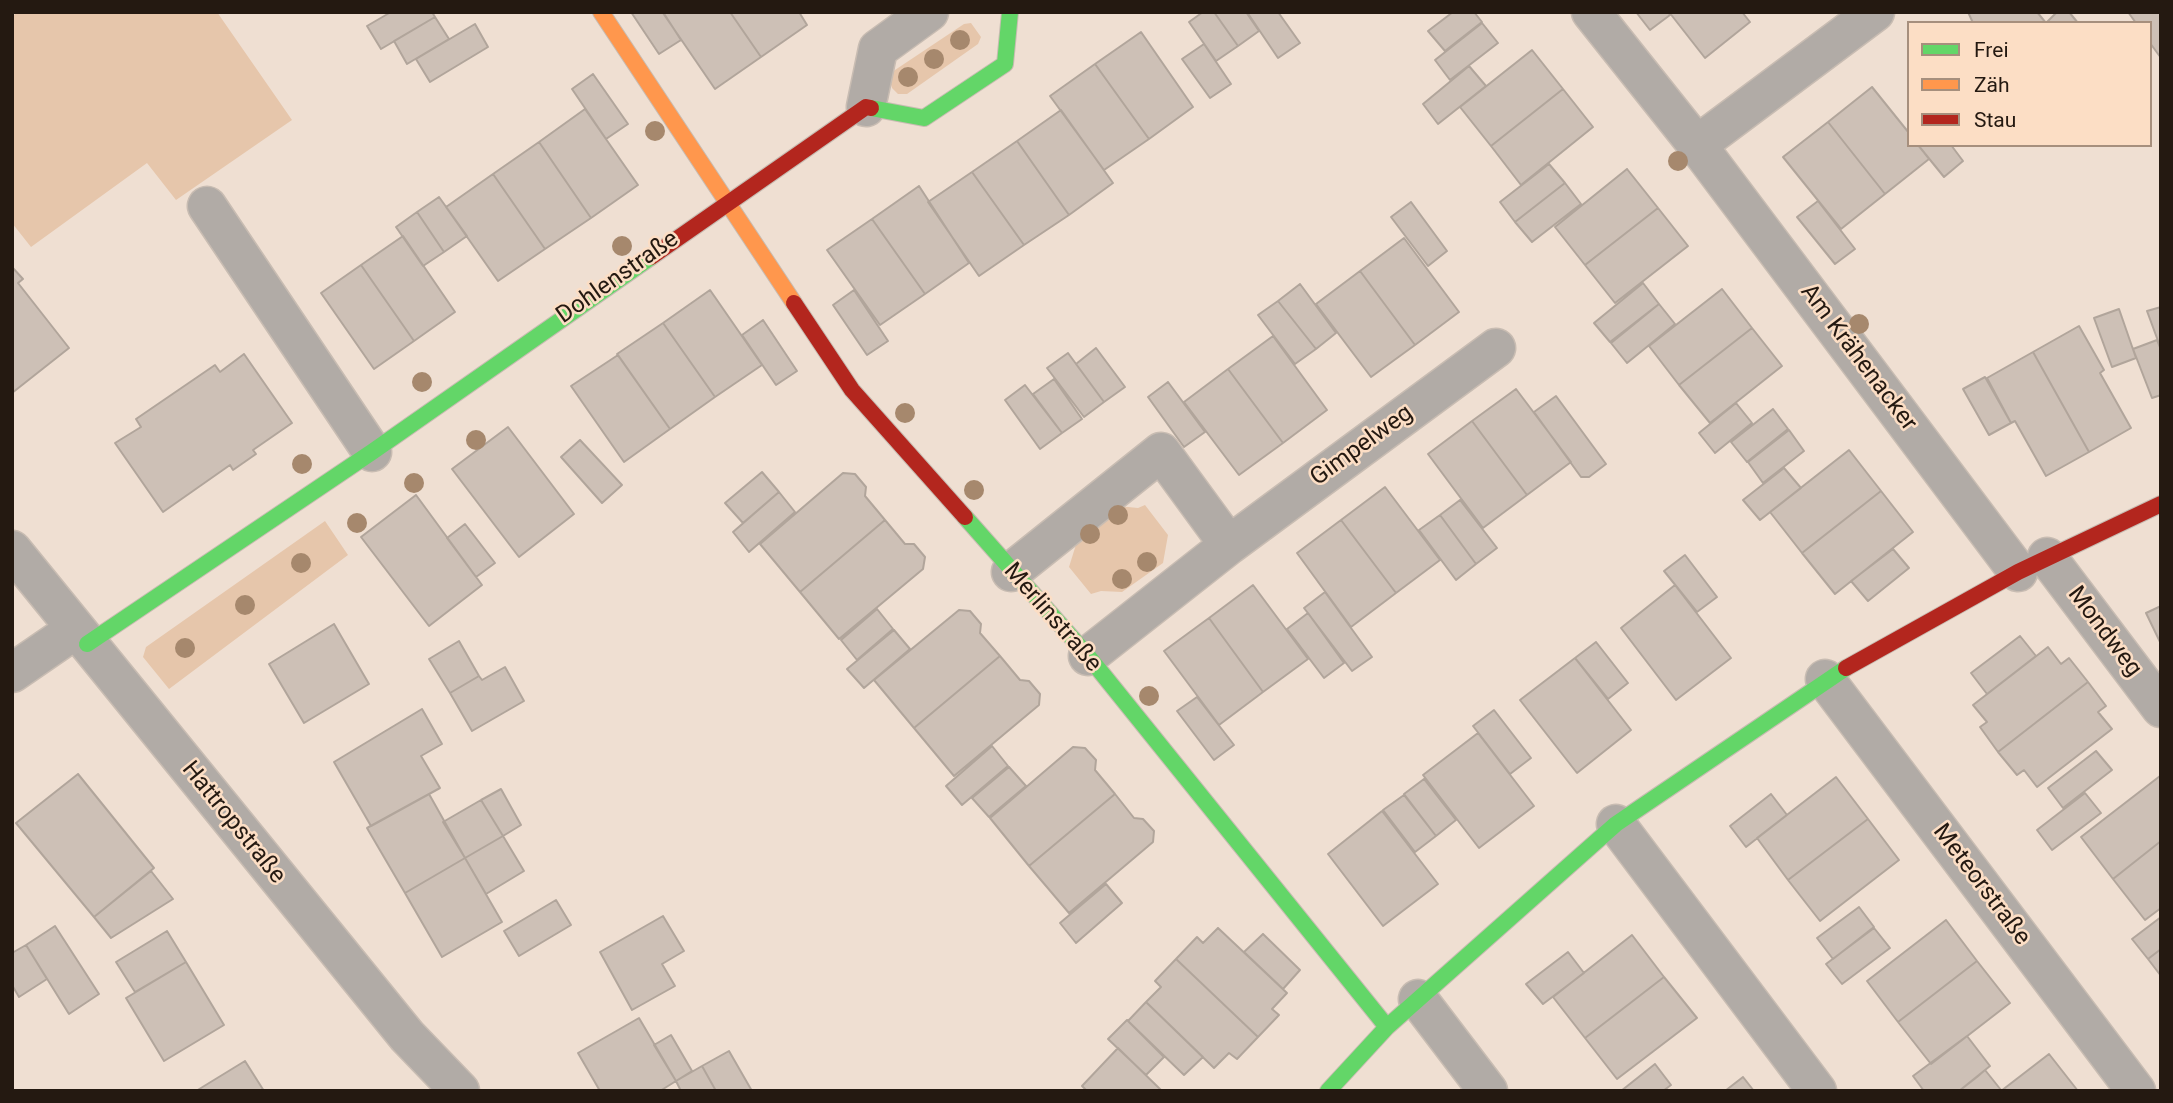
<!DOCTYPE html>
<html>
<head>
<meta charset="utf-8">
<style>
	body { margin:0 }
	#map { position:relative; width:2173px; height:1103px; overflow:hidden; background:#efdfd2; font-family:Roboto,sans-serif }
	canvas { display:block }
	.frame { position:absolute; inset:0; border:14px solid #241911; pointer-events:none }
	.legend { position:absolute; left:1907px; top:21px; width:245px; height:126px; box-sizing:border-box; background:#fcdec5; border:2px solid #a68f7d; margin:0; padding:9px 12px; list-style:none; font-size:21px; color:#241911 }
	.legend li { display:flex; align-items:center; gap:14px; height:35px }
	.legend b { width:35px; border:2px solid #a68f7d }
</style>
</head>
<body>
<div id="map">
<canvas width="2173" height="1103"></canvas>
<div class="frame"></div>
<ul class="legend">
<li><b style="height:9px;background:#63d668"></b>Frei</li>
<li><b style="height:9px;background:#ff974d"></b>Zäh</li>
<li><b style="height:9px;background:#b3261e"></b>Stau</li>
</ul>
</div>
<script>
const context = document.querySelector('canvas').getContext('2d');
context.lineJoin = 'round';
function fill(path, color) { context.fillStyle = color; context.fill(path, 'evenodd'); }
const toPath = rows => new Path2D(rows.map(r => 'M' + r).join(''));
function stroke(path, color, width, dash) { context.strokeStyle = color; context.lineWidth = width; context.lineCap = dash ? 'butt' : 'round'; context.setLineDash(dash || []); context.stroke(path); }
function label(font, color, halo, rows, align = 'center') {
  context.font = font + ' Roboto,sans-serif'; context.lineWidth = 5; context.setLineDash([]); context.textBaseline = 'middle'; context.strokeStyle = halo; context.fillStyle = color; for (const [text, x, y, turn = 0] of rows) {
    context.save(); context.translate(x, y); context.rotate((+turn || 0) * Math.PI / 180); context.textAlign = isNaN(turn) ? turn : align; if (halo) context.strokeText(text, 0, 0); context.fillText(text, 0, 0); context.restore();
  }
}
const green = toPath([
	[17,12,217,12,292,120,176,200,147,163,31,247,12,223,12,17],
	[971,23,981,37,978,44,907,94,898,94,892,88,889,78,892,72,964,24],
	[1145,505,1168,535,1163,563,1122,592,1101,591,1091,594,1069,567,1079,535,1118,506,1138,508],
	[325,521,348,555,169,689,143,657,146,647]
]);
const building = toPath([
	[391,12,432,12,435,17,381,49,367,26,391,12],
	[631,12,663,12,681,40,659,54,631,12],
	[730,12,761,57,715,89,663,13,730,12],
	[730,12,799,12,807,25,761,57,730,12],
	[1203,12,1214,12,1238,46,1216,61,1189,22,1203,12],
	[1214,12,1246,12,1259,31,1238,46,1214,12],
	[1247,12,1278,12,1300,43,1278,58,1247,12],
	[1453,12,1474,12,1482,22,1445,51,1428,31,1453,12],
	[1636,12,1668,12,1670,15,1650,30,1636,12],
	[1669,12,1742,12,1750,22,1705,58,1669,12],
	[1968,12,2037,12,2046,23,1973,23,1968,12],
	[2057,12,2069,12,2078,23,2046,23,2057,12],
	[2128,12,2161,12,2161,58,2150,43,2150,23,2136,23,2128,12],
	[435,17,449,39,407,64,394,41,435,17],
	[1482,23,1498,43,1450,80,1435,60,1482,23],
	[475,24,488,47,430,82,416,59,475,24],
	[1141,32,1193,107,1149,139,1095,64,1141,32],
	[1204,44,1231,84,1210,98,1182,59,1204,44],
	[1532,50,1563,89,1491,146,1460,107,1532,50],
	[1095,64,1149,139,1104,170,1050,96,1095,64],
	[1469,66,1486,86,1438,124,1423,104,1469,66],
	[593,74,628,124,606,139,572,89,593,74],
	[1872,87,1909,133,1909,145,1918,145,1929,159,1885,194,1828,122,1872,87],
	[1563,89,1593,127,1521,185,1491,146,1563,89],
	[585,109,638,185,591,218,539,142,585,109],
	[1061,110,1113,183,1069,215,1017,141,1061,110],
	[1828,122,1885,194,1841,229,1783,157,1828,122],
	[1017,141,1069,215,1024,245,972,172,1017,141],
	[539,142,591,218,545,249,493,174,539,142],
	[1918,145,1951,145,1963,161,1944,177,1918,145],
	[1549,164,1565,183,1515,222,1500,202,1549,164],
	[1627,169,1658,208,1585,265,1555,227,1627,169],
	[972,172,1024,245,979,276,928,202,972,172],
	[493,174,545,249,498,281,446,207,493,174],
	[1565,183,1581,204,1532,242,1515,222,1565,183],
	[919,186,969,263,925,294,872,219,919,186],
	[439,197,467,236,444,252,417,212,439,197],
	[1818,201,1855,249,1835,264,1797,217,1818,201],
	[1411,202,1447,251,1428,266,1391,217,1411,202],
	[1658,208,1688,246,1615,303,1585,265,1658,208],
	[417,212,444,252,423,266,396,227,417,212],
	[872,219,925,294,880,325,827,250,872,219],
	[403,236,455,312,414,341,361,265,403,236],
	[1404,238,1459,312,1415,345,1360,271,1404,238],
	[361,265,414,341,374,369,321,293,361,265],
	[12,267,23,279,18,283,69,348,12,393,12,267],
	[1360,271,1415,345,1371,377,1316,304,1360,271],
	[1643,283,1659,304,1610,342,1594,323,1643,283],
	[1300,284,1336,333,1316,349,1278,301,1300,284],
	[1722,289,1752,328,1679,385,1649,346,1722,289],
	[710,290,762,365,715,397,663,323,710,290],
	[854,290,888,341,867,355,833,305,854,290],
	[1278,301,1316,349,1295,364,1258,315,1278,301],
	[1659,304,1675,324,1627,363,1611,343,1659,304],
	[2161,307,2161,349,2147,311,2161,307],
	[2119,309,2136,358,2112,367,2094,318,2119,309],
	[763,320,797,371,776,385,742,335,763,320],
	[663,323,715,397,670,429,617,354,663,323],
	[2079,326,2104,370,2100,373,2131,428,2089,452,2033,352,2079,326],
	[1752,328,1782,366,1710,423,1679,385,1752,328],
	[1273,336,1327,410,1283,443,1228,369,1273,336],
	[2157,340,2161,350,2161,395,2152,398,2133,349,2157,340],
	[1096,348,1125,387,1104,402,1076,364,1096,348],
	[2033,352,2089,452,2046,476,2015,421,2011,423,1987,378,2033,352],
	[1068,353,1104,402,1084,417,1047,368,1068,353],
	[244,354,292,423,253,450,256,454,233,470,230,465,163,512,115,443,141,427,136,419,215,365,220,372,244,354],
	[618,355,670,429,624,462,571,386,618,355],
	[1228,369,1283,443,1239,475,1184,402,1228,369],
	[1985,377,2011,423,1989,435,1963,389,1985,377],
	[1054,379,1082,419,1062,433,1033,394,1054,379],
	[1168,382,1205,432,1184,447,1148,397,1168,382],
	[1025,385,1062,433,1040,449,1005,400,1025,385],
	[1516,389,1571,462,1527,495,1472,421,1516,389],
	[1556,396,1606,464,1589,477,1581,477,1534,412,1556,396],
	[1736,403,1752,423,1715,453,1699,433,1736,403],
	[1773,409,1788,429,1747,462,1731,442,1773,409],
	[1472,421,1527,495,1483,528,1428,454,1472,421],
	[508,427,574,514,519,557,452,469,508,427],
	[1789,430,1804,451,1763,483,1748,462,1789,430],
	[580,440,622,485,602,503,561,457,580,440],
	[1849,450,1881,491,1802,553,1770,512,1849,450],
	[1784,468,1801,488,1760,520,1743,500,1784,468],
	[762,472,779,492,743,523,725,503,762,472],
	[843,473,855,474,866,487,865,496,885,520,800,592,760,544,843,473],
	[1385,487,1440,560,1396,593,1341,520,1385,487],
	[1881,491,1913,532,1835,594,1802,553,1881,491],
	[779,492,795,512,749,552,733,532,779,492],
	[416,495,482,585,429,626,361,537,416,495],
	[1460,500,1497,548,1476,564,1440,515,1460,500],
	[1440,515,1476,564,1456,580,1419,530,1440,515],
	[885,520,905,544,914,544,925,557,923,569,839,639,800,592,885,520],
	[1341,520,1396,593,1351,627,1297,553,1341,520],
	[465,524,495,563,476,577,447,538,465,524],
	[1893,549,1909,568,1868,601,1851,581,1893,549],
	[1685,555,1717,597,1697,612,1664,571,1685,555],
	[1253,585,1308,659,1263,692,1209,618,1253,585],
	[1675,585,1731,658,1676,700,1621,628,1675,585],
	[1325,592,1372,657,1352,671,1304,608,1325,592],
	[2161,606,2161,644,2146,613,2161,606],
	[877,609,893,629,857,660,841,640,877,609],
	[959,610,970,611,981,624,980,633,1000,656,914,728,874,680,959,610],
	[1308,613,1344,663,1324,678,1287,629,1308,613],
	[1209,618,1263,692,1219,725,1164,651,1209,618],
	[334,624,369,684,304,723,269,664,334,624],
	[894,630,910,649,864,688,847,669,894,630],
	[2020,636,2036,656,1987,694,1971,673,2020,636],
	[459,641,479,676,450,693,429,659,459,641],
	[1596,642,1628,683,1608,699,1575,658,1596,642],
	[2048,647,2061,664,2069,658,2088,682,1998,752,1980,727,1987,722,1973,705,2048,647],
	[1000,656,1020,680,1029,681,1040,694,1039,705,954,776,914,728,1000,656],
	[1575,658,1631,730,1577,773,1520,700,1575,658],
	[505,667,524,701,472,731,450,693,479,676,482,680,505,667],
	[2088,682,2106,706,2098,712,2112,729,2037,787,2024,770,2017,775,1998,752,2088,682],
	[1197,697,1234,745,1214,760,1177,711,1197,697],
	[422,709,442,744,421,756,440,788,371,826,334,762,422,709],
	[1494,710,1531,758,1510,774,1473,726,1494,710],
	[1478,733,1534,806,1479,848,1423,775,1478,733],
	[992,746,1008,766,962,805,946,786,992,746],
	[1073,747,1085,748,1096,760,1095,770,1115,794,1029,866,990,818,1073,747],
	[2096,751,2112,770,2063,808,2048,788,2096,751],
	[1009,767,1026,786,989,817,972,798,1009,767],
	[78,774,154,868,94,917,16,823,78,774],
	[2160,776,2161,841,2113,879,2081,837,2160,776],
	[1836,777,1868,819,1788,880,1757,838,1836,777],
	[1424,779,1456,820,1436,836,1404,794,1424,779],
	[501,789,521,825,503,836,481,800,501,789],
	[2085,793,2101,813,2052,850,2037,830,2085,793],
	[429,794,465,858,405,893,367,828,429,794],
	[1115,794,1134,818,1143,819,1154,831,1153,842,1069,913,1029,866,1115,794],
	[1771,794,1787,815,1746,847,1730,826,1771,794],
	[1404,795,1436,836,1415,852,1383,810,1404,795],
	[481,800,503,836,465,858,443,822,481,800],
	[1382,811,1438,884,1383,926,1328,854,1382,811],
	[1868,819,1899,860,1820,921,1788,880,1868,819],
	[503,836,524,871,486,894,465,858,503,836],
	[2161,841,2161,908,2145,920,2113,879,2161,841],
	[465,858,502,922,442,957,405,893,465,858],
	[151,871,173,899,111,938,94,917,151,871],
	[1106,884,1122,903,1076,943,1060,923,1106,884],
	[556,900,571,925,519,956,504,931,556,900],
	[1859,907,1874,927,1833,959,1817,938,1859,907],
	[663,916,684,951,662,964,675,986,632,1010,600,952,663,916],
	[2161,917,2161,949,2148,959,2132,939,2161,917],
	[1946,920,1977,961,1898,1022,1867,981,1946,920],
	[55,926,99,994,69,1014,26,945,55,926],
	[1218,928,1287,993,1272,1009,1279,1015,1258,1037,1176,959,1197,937,1203,943,1218,928],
	[1874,928,1890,948,1842,984,1826,964,1874,928],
	[167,931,186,962,135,992,116,962,167,931],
	[1263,934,1300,970,1283,989,1244,952,1263,934],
	[1632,935,1664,977,1585,1038,1553,997,1632,935],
	[26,945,47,979,19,997,12,985,12,953,26,945],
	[2161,949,2161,976,2148,959,2161,949],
	[1568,952,1584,973,1543,1004,1526,984,1568,952],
	[1176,959,1258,1037,1237,1059,1229,1053,1214,1068,1146,1002,1161,987,1155,981,1176,959],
	[1977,961,2010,1003,1931,1064,1898,1022,1977,961],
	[186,962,224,1025,164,1061,126,998,186,962],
	[1664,977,1697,1018,1617,1079,1585,1038,1664,977],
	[1146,1002,1203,1057,1184,1075,1128,1021,1146,1002],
	[639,1018,676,1081,660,1091,600,1091,578,1053,639,1018],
	[1127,1020,1164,1057,1146,1075,1108,1039,1127,1020],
	[671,1035,692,1071,676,1081,654,1045,671,1035],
	[1967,1036,1990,1066,1959,1091,1924,1091,1913,1076,1967,1036],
	[1118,1048,1162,1091,1087,1091,1082,1086,1118,1048],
	[729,1051,752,1091,716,1091,702,1066,729,1051],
	[2049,1054,2078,1091,2001,1091,2049,1054],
	[245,1061,264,1091,196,1091,245,1061],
	[1655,1064,1671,1085,1663,1091,1621,1091,1655,1064],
	[702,1066,716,1091,681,1091,676,1081,702,1066],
	[1985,1070,2001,1090,1959,1091,1977,1077,1985,1070],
	[1743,1077,1754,1091,1725,1091,1743,1077]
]);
const street = toPath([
	[1591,12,1697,145,2018,572],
	[866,107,878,49,929,12],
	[1697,145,1875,12],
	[207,206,372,452],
	[12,550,407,1036,460,1091],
	[2047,557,2161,708],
	[1011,572,1161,452,1229,545],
	[1088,656,1229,545,1496,348],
	[12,673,76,629],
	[1825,679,2136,1091],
	[1616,824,1817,1091],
	[1418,999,1488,1091]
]);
const fast = toPath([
	[871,108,924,118,1005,64,1010,12],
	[965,517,1088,656,1387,1027],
	[87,644,372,452,651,257],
	[1328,1091,1387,1027,1616,824,1846,668]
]);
const slow = toPath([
	[601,12,794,303]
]);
const jam = toPath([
	[651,257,866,107,871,108],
	[794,303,852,390,965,517],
	[1846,668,2018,572,2161,504]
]);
const trees = [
	[960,40],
	[934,59],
	[908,77],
	[655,131],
	[1678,161],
	[622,246],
	[1859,324],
	[422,382],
	[905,413],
	[476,440],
	[302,464],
	[414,483],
	[974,490],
	[1118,515],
	[357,523],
	[1090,534],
	[1147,562],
	[301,563],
	[1122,579],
	[245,605],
	[185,648],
	[1149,696]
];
const streetNames = [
	["Dohlenstraße",618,278,-35],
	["Am Krähenacker",1858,358,53],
	["Gimpelweg",1362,446,-36],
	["Merlinstraße",1052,618,49],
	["Mondweg",2104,632,53],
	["Hattropstraße",233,823,51],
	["Meteorstraße",1981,885,53]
];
fill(green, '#e6c6ab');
fill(building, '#cdc0b6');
stroke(building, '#b1a59b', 2);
stroke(street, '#c8bcb2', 41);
stroke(fast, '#c8bcb2', 18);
stroke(slow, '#c8bcb2', 18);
stroke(jam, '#c8bcb2', 18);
stroke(street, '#b1aba6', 38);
stroke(fast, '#63d668', 16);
stroke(slow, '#ff974d', 16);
stroke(jam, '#b3261e', 16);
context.fillStyle = '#a6886d';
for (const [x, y] of trees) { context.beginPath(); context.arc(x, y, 10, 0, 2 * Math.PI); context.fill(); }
label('24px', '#241911', '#fcdec5', streetNames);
</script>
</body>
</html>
